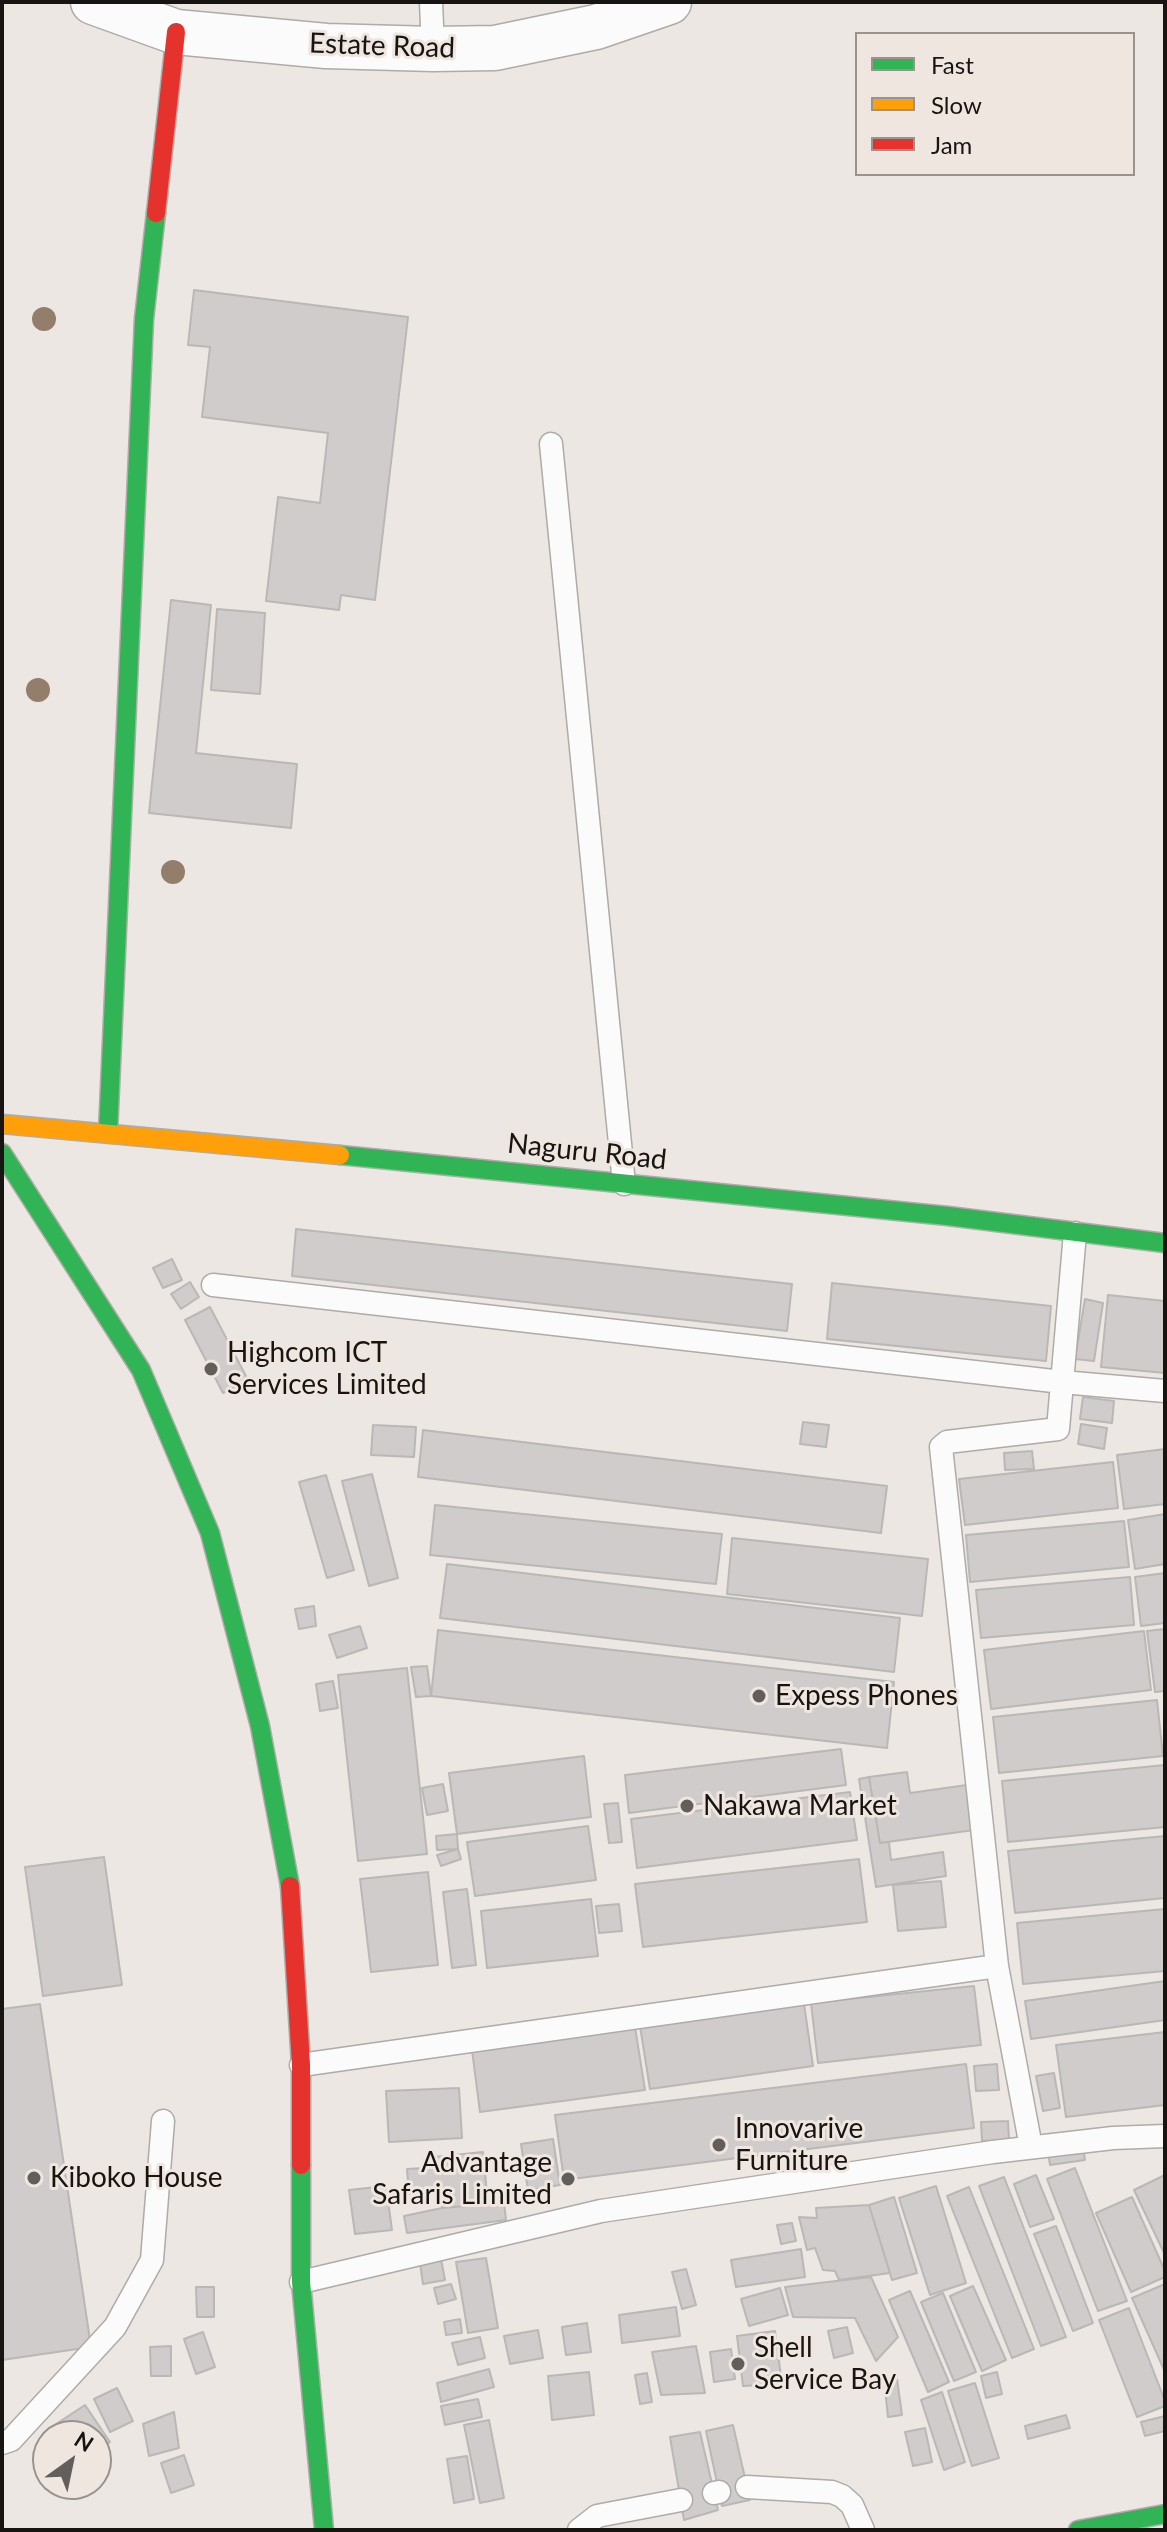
<!DOCTYPE html>
<html>
<head>
<meta charset="utf-8">
<style>
	body { margin:0 }
	#map { position:relative; width:1167px; height:2532px; overflow:hidden; background:#ece7e2; font-family:Lato,sans-serif }
	canvas { display:block }
	.frame { position:absolute; inset:0; border:4px solid #171412; pointer-events:none }
	.legend { position:absolute; left:855px; top:32px; width:280px; height:144px; box-sizing:border-box; background:#efe6df; border:2px solid #99928d; margin:0; padding:10px 14px; list-style:none; font-size:24px; color:#171412 }
	.legend li { display:flex; align-items:center; gap:16px; height:40px }
	.legend b { width:40px; border:2px solid #99928d }
	.north { position:absolute; left:32px; top:2420px; width:80px; height:80px; box-sizing:border-box; background:#efe6df; border:2px solid #99928d; border-radius:50%; rotate:33deg; font-size:22px; font-weight:700; line-height:32px; text-align:center; color:#171412 }
	.north::after { content:''; display:block; margin:auto; width:28px; height:36px; background:#625e5b; clip-path:polygon(50% 0,100% 100%,50% 72%,0 100%) }
</style>
</head>
<body>
<div id="map">
<canvas width="1167" height="2532"></canvas>
<div class="frame"></div>
<ul class="legend">
<li><b style="height:10px;background:#30b455"></b>Fast</li>
<li><b style="height:10px;background:#ff9f0a"></b>Slow</li>
<li><b style="height:10px;background:#e5322d"></b>Jam</li>
</ul>
<div class="north">N</div>
</div>
<script>
const context = document.querySelector('canvas').getContext('2d');
context.lineJoin = 'round';
function fill(path, color) { context.fillStyle = color; context.fill(path, 'evenodd'); }
const toPath = rows => new Path2D(rows.map(r => 'M' + r).join(''));
function stroke(path, color, width, dash) { context.strokeStyle = color; context.lineWidth = width; context.lineCap = dash ? 'butt' : 'round'; context.setLineDash(dash || []); context.stroke(path); }
function label(font, color, halo, rows, align = 'center') {
  context.font = font + ' Lato,sans-serif'; context.lineWidth = 6; context.setLineDash([]); context.textBaseline = 'middle'; context.strokeStyle = halo; context.fillStyle = color; for (const [text, x, y, turn = 0] of rows) {
    context.save(); context.translate(x, y); context.rotate((+turn || 0) * Math.PI / 180); context.textAlign = isNaN(turn) ? turn : align; if (halo) context.strokeText(text, 0, 0); context.fillText(text, 0, 0); context.restore();
  }
}
const building = toPath([
	[194,290,408,317,375,600,341,595,339,610,266,601,278,497,320,503,328,433,202,417,210,347,188,345,194,290],
	[171,600,211,605,196,753,297,764,291,828,149,813,171,600],
	[217,609,265,613,260,694,211,690,217,609],
	[296,1229,792,1284,787,1331,292,1276,296,1229],
	[172,1259,182,1280,163,1288,153,1268,172,1259],
	[190,1282,199,1297,181,1309,171,1294,190,1282],
	[832,1283,1051,1306,1046,1361,827,1339,832,1283],
	[1108,1295,1165,1301,1165,1373,1101,1367,1108,1295],
	[1085,1299,1103,1303,1094,1361,1075,1359,1085,1299],
	[210,1307,248,1380,223,1393,185,1320,210,1307],
	[1083,1397,1114,1401,1112,1423,1080,1419,1083,1397],
	[803,1422,829,1425,826,1447,800,1444,803,1422],
	[1081,1424,1107,1428,1104,1449,1078,1444,1081,1424],
	[373,1425,416,1427,414,1457,371,1455,373,1425],
	[423,1430,887,1486,881,1533,418,1477,423,1430],
	[1165,1449,1165,1504,1124,1509,1117,1455,1165,1449],
	[1032,1451,1034,1469,1005,1470,1004,1453,1032,1451],
	[1113,1462,1118,1508,965,1525,959,1479,1113,1462],
	[372,1474,398,1578,369,1586,342,1481,372,1474],
	[326,1475,354,1570,327,1578,299,1482,326,1475],
	[435,1505,722,1534,716,1584,430,1555,435,1505],
	[1165,1514,1165,1564,1135,1569,1128,1520,1165,1514],
	[1124,1521,1129,1567,970,1582,966,1535,1124,1521],
	[732,1538,928,1559,922,1616,727,1594,732,1538],
	[447,1564,900,1618,894,1672,440,1618,447,1564],
	[1165,1573,1165,1623,1141,1626,1135,1577,1165,1573],
	[1130,1577,1134,1625,981,1638,976,1590,1130,1577],
	[314,1606,316,1626,299,1629,295,1609,314,1606],
	[360,1626,367,1648,337,1658,329,1635,360,1626],
	[1165,1629,1165,1691,1155,1692,1147,1631,1165,1629],
	[438,1630,894,1682,887,1748,431,1696,438,1630],
	[1144,1631,1151,1690,991,1709,984,1650,1144,1631],
	[427,1666,431,1696,416,1697,411,1667,427,1666],
	[407,1668,427,1854,358,1861,338,1675,407,1668],
	[333,1681,338,1708,320,1711,316,1684,333,1681],
	[1157,1700,1163,1756,999,1773,993,1717,1157,1700],
	[841,1749,846,1785,629,1813,625,1775,841,1749],
	[584,1756,591,1817,457,1834,449,1773,584,1756],
	[1165,1765,1165,1827,1008,1842,1002,1781,1165,1765],
	[907,1772,910,1793,967,1785,974,1830,880,1843,869,1777,907,1772],
	[869,1777,880,1843,889,1842,891,1860,943,1852,946,1876,876,1887,859,1779,869,1777],
	[443,1784,448,1811,427,1815,422,1788,443,1784],
	[850,1792,857,1840,637,1868,631,1819,850,1792],
	[618,1803,622,1842,609,1843,604,1804,618,1803],
	[588,1826,596,1880,475,1896,467,1842,588,1826],
	[457,1834,458,1849,437,1850,436,1836,457,1834],
	[1165,1836,1165,1898,1015,1913,1008,1851,1165,1836],
	[458,1849,461,1859,441,1866,437,1855,458,1849],
	[104,1857,122,1985,43,1996,25,1867,104,1857],
	[859,1859,867,1922,643,1947,635,1884,859,1859],
	[428,1872,438,1965,371,1972,360,1879,428,1872],
	[941,1881,946,1927,898,1931,893,1885,941,1881],
	[467,1889,476,1965,452,1968,443,1892,467,1889],
	[591,1899,598,1956,487,1968,481,1911,591,1899],
	[619,1904,622,1931,599,1933,596,1906,619,1904],
	[1165,1909,1165,1971,1023,1984,1017,1923,1165,1909],
	[1165,1981,1165,2020,1031,2039,1025,2001,1165,1981],
	[974,1986,981,2045,818,2063,811,2003,974,1986],
	[40,2004,91,2347,2,2360,2,2009,40,2004],
	[804,2004,813,2066,650,2089,640,2026,804,2004],
	[635,2027,645,2090,480,2112,472,2050,635,2027],
	[1165,2032,1165,2105,1066,2117,1056,2045,1165,2032],
	[966,2064,974,2128,564,2180,555,2115,966,2064],
	[997,2064,999,2090,976,2091,974,2066,997,2064],
	[1054,2073,1060,2108,1043,2111,1036,2076,1054,2073],
	[459,2088,462,2138,389,2142,386,2091,459,2088],
	[1008,2121,1009,2140,982,2141,981,2122,1008,2121],
	[553,2139,560,2185,528,2190,521,2144,553,2139],
	[1083,2146,1085,2160,1050,2165,1048,2152,1083,2146],
	[483,2152,488,2204,442,2208,441,2191,409,2194,407,2169,425,2168,424,2158,483,2152],
	[1075,2168,1127,2301,1098,2311,1047,2179,1075,2168],
	[1036,2175,1054,2219,1030,2227,1014,2184,1036,2175],
	[1165,2175,1165,2255,1134,2190,1165,2175],
	[1004,2177,1066,2337,1041,2346,979,2186,1004,2177],
	[386,2186,392,2230,355,2234,349,2190,386,2186],
	[936,2186,966,2283,930,2295,899,2198,936,2186],
	[969,2187,1034,2349,1012,2358,947,2196,969,2187],
	[894,2197,917,2273,892,2280,869,2205,894,2197],
	[1132,2197,1165,2271,1165,2277,1131,2292,1096,2213,1132,2197],
	[504,2203,506,2220,407,2233,404,2216,442,2208,504,2203],
	[869,2205,890,2273,839,2280,835,2271,823,2270,815,2248,807,2250,799,2217,817,2218,816,2208,869,2205],
	[792,2223,796,2241,781,2244,777,2225,792,2223],
	[1056,2226,1093,2323,1073,2331,1034,2234,1056,2226],
	[801,2249,805,2277,736,2287,731,2260,801,2249],
	[486,2258,498,2328,468,2333,456,2262,486,2258],
	[441,2259,445,2280,423,2284,420,2263,441,2259],
	[686,2269,696,2305,682,2309,672,2272,686,2269],
	[871,2277,898,2337,876,2361,855,2318,793,2317,785,2287,871,2277],
	[451,2284,456,2299,438,2304,434,2288,451,2284],
	[1165,2284,1165,2372,1132,2298,1165,2284],
	[973,2286,1006,2360,982,2371,950,2296,973,2286],
	[196,2287,214,2287,214,2317,197,2317,196,2287],
	[780,2288,788,2315,749,2326,741,2299,780,2288],
	[910,2291,949,2382,928,2392,889,2300,910,2291],
	[943,2293,976,2372,954,2381,921,2302,943,2293],
	[676,2307,680,2336,622,2343,619,2315,676,2307],
	[1129,2308,1165,2401,1165,2406,1137,2417,1099,2320,1129,2308],
	[460,2319,462,2333,446,2335,444,2322,460,2319],
	[587,2323,591,2352,566,2355,562,2327,587,2323],
	[847,2327,853,2353,834,2358,828,2331,847,2327],
	[538,2330,543,2358,510,2364,504,2336,538,2330],
	[775,2331,782,2384,743,2386,737,2336,775,2331],
	[203,2332,215,2367,196,2374,184,2339,203,2332],
	[480,2337,485,2358,458,2365,452,2343,480,2337],
	[171,2346,171,2376,151,2376,150,2347,171,2346],
	[696,2346,705,2393,661,2395,652,2352,696,2346],
	[731,2349,735,2379,714,2382,710,2352,731,2349],
	[489,2369,494,2387,441,2402,437,2383,489,2369],
	[589,2372,594,2415,552,2420,548,2376,589,2372],
	[997,2372,1002,2394,986,2398,981,2376,997,2372],
	[647,2373,652,2402,640,2404,635,2375,647,2373],
	[897,2379,902,2415,888,2417,884,2380,897,2379],
	[975,2383,999,2458,972,2466,948,2391,975,2383],
	[117,2388,133,2421,110,2432,94,2399,117,2388],
	[942,2392,965,2462,944,2470,921,2400,942,2392],
	[478,2399,482,2417,445,2425,441,2406,478,2399],
	[85,2405,110,2442,96,2451,96,2436,52,2436,47,2430,85,2405],
	[174,2412,179,2448,149,2456,143,2424,174,2412],
	[1066,2415,1070,2428,1028,2439,1025,2426,1066,2415],
	[1165,2416,1165,2431,1145,2436,1141,2422,1165,2416],
	[489,2420,504,2498,480,2503,464,2425,489,2420],
	[733,2425,750,2500,722,2506,706,2431,733,2425],
	[925,2428,932,2462,913,2466,905,2432,925,2428],
	[700,2432,718,2510,684,2520,670,2437,700,2432],
	[184,2455,194,2485,171,2493,161,2463,184,2455],
	[467,2456,474,2499,454,2503,447,2459,467,2456]
]);
const lane = toPath([
	[431,2,433,49],
	[551,444,624,1184],
	[213,1285,1062,1382,1165,1391],
	[997,1966,941,1447,947,1442,1058,1429,1075,1233],
	[301,2065,997,1966,1031,2147],
	[301,2282,601,2211,993,2152,1113,2138,1165,2136],
	[2,2443,11,2440,115,2327,152,2260,163,2121],
	[747,2487,832,2492,842,2496,852,2505,863,2530],
	[714,2493,719,2492],
	[579,2530,597,2516,681,2500]
]);
const street = toPath([
	[93,2,176,32,326,46,433,49,495,48,596,27,669,2]
]);
const fast = toPath([
	[108,1132,144,319,156,213],
	[2,1153,141,1370,210,1533,260,1726,290,1886],
	[340,1155,948,1216,1165,1243],
	[301,2165,301,2282,324,2530],
	[1078,2530,1165,2514]
]);
const slow = toPath([
	[2,1124,340,1155]
]);
const jam = toPath([
	[156,213,176,32],
	[290,1886,301,2065,301,2165]
]);
const trees = [
	[44,319],
	[38,690],
	[173,872]
];
const markers = [
	[211,1369,8,"#625e5b"],
	[759,1696,8,"#625e5b"],
	[687,1806,8,"#625e5b"],
	[719,2145,8,"#625e5b"],
	[34,2178,8,"#625e5b"],
	[568,2179,8,"#625e5b"],
	[738,2364,8,"#625e5b"]
];
const streetNames = [
	["Estate Road",382,46,2],
	["Naguru Road",587,1152,6]
];
const poiNames = [
	["Highcom ICT",227,1353],
	["Services Limited",227,1385],
	["Expess Phones",775,1696],
	["Nakawa Market",703,1806],
	["Innovarive",735,2129],
	["Furniture",735,2161],
	["Advantage",552,2163,"right"],
	["Safaris Limited",552,2195,"right"],
	["Kiboko House",50,2178],
	["Shell",754,2348],
	["Service Bay",754,2380]
];
fill(building, '#cfcccb');
stroke(building, '#bab7b7', 2);
stroke(lane, '#aeaba8', 25);
stroke(street, '#aeaba8', 47);
stroke(fast, '#aeaba8', 21);
stroke(slow, '#aeaba8', 21);
stroke(jam, '#aeaba8', 21);
stroke(lane, '#fcfbfb', 22);
stroke(street, '#fcfbfb', 44);
stroke(fast, '#30b455', 18);
stroke(slow, '#ff9f0a', 18);
stroke(jam, '#e5322d', 18);
context.fillStyle = '#937e6b';
for (const [x, y] of trees) { context.beginPath(); context.arc(x, y, 12, 0, 2 * Math.PI); context.fill(); }
for (const [x, y, r, color] of markers) { const dot = new Path2D(); dot.arc(x, y, r, 0, 2 * Math.PI); context.fillStyle = color; context.fill(dot); stroke(dot, '#efe6df', 3); }
label('28px', '#171412', '#efe6df', streetNames);
label('28px', '#171412', '#efe6df', poiNames, 'left');
</script>
</body>
</html>
